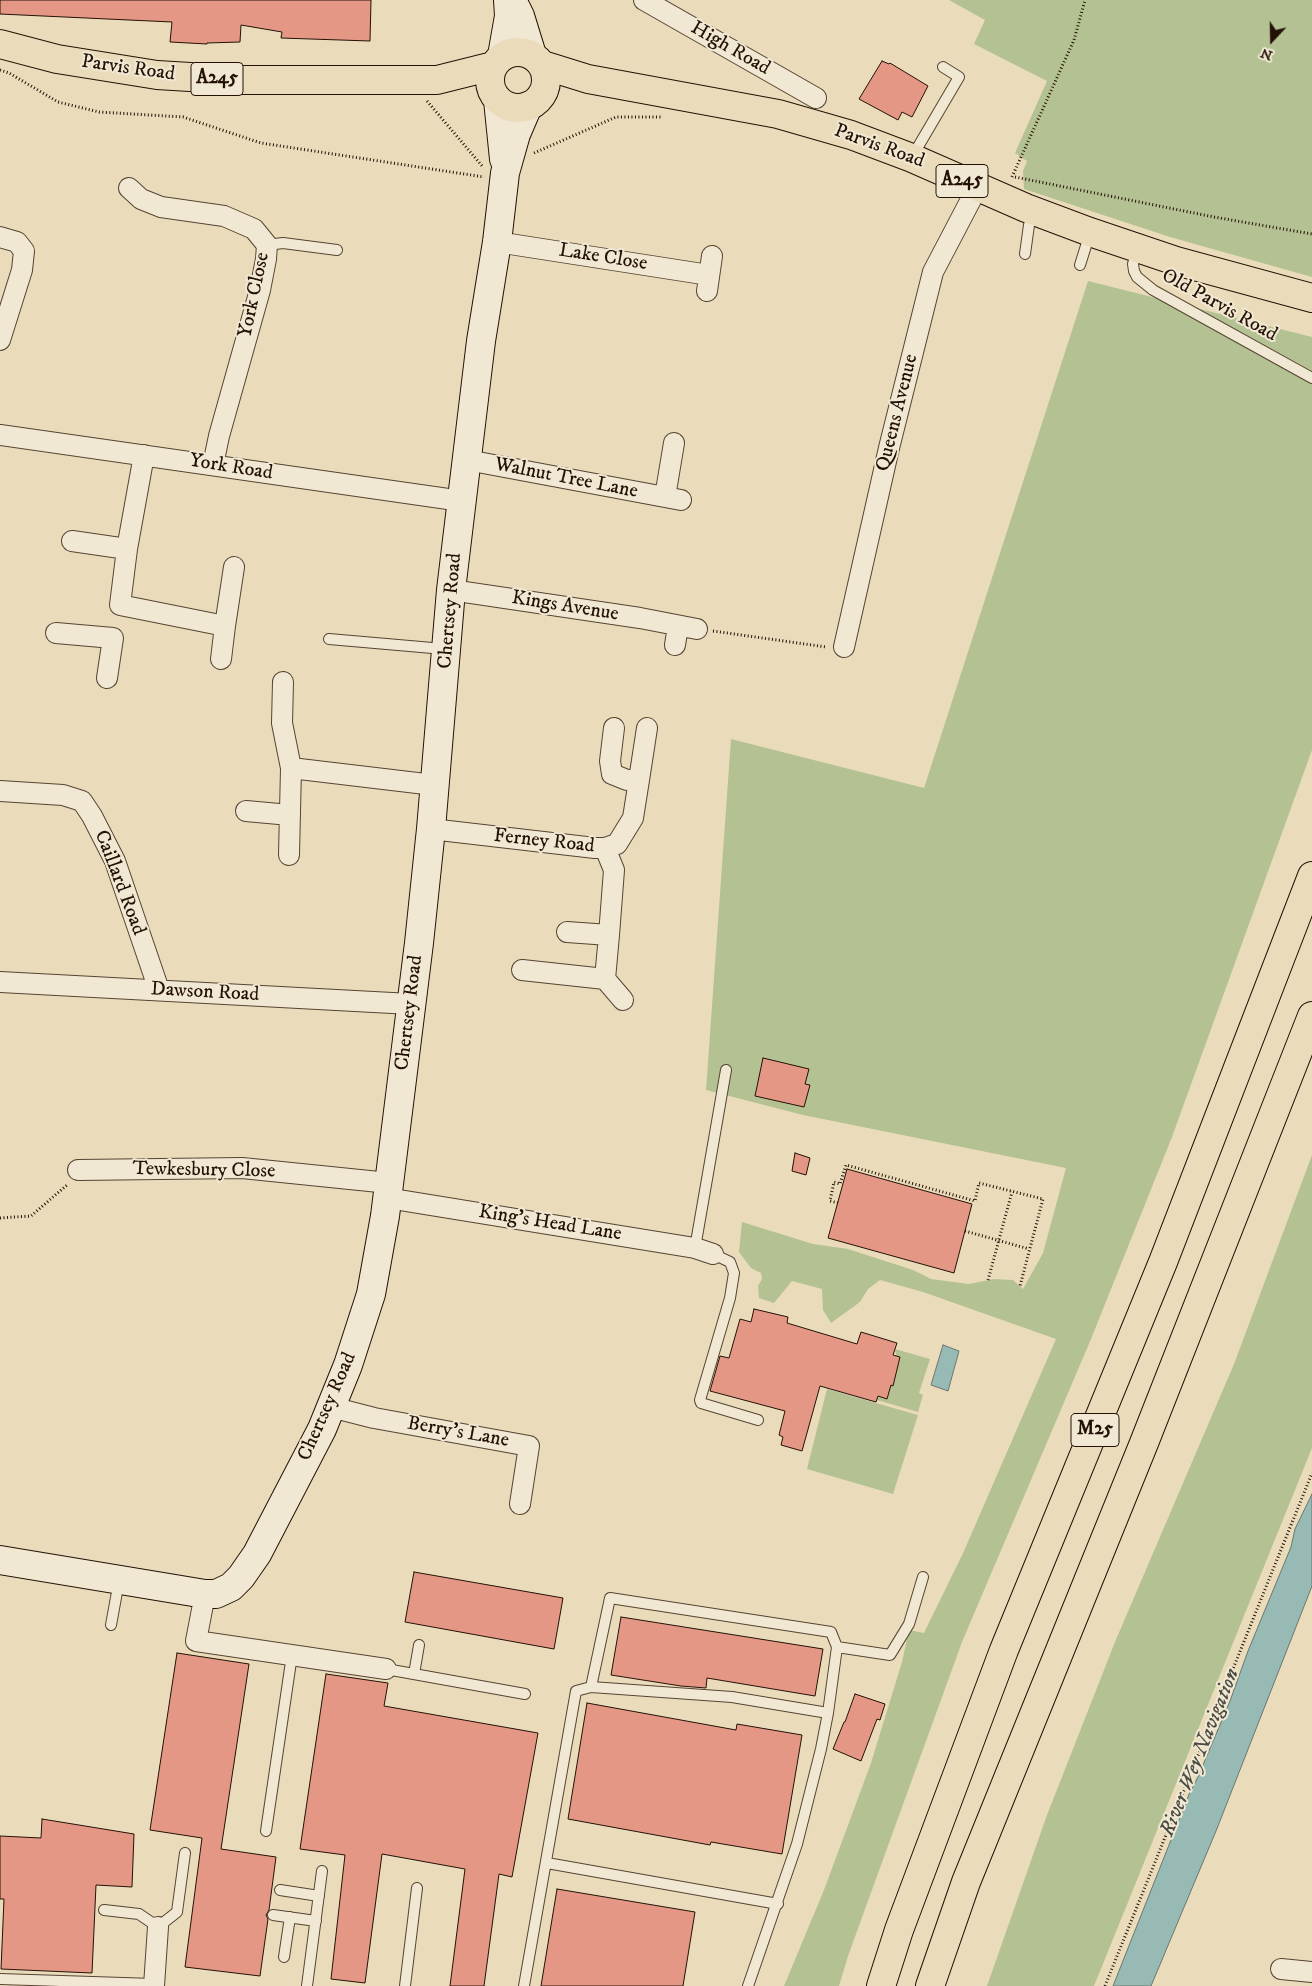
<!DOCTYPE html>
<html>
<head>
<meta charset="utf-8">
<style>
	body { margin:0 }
	#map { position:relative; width:1312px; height:1986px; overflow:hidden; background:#eadcbb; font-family:"IM FELL DW Pica",serif }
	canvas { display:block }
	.north { position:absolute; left:1247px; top:15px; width:50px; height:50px; -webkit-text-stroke:4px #f1e8d3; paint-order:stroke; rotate:201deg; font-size:14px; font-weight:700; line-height:20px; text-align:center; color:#231105 }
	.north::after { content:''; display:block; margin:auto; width:18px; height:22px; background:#231105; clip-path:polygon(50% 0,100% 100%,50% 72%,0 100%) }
</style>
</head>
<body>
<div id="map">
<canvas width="1312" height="1986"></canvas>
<div class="north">N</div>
</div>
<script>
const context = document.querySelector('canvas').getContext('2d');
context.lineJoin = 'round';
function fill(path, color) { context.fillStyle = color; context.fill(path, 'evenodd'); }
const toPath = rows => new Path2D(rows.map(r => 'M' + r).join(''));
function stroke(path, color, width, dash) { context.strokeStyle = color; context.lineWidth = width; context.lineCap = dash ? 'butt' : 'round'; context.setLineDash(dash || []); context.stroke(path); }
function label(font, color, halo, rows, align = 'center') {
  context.font = font + ' "IM FELL DW Pica",serif'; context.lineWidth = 4; context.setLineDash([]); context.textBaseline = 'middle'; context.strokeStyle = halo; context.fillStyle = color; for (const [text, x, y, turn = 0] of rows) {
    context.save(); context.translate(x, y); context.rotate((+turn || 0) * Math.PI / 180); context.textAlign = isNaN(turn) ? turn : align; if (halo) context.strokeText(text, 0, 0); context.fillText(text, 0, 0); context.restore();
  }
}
const green = toPath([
	[949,0,1312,0,1312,277,1170,237,1024,189,1023,171,1027,161,1015,153,1047,81,974,44,985,20],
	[1088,281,1312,337,1312,750,1172,1137,1091,1339,962,1642,848,1956,839,1986,784,1986,824,1890,871,1763,902,1662,909,1630,924,1633,964,1551,1056,1339,923,1292,880,1280,868,1289,860,1302,831,1323,823,1310,822,1289,792,1281,774,1303,759,1298,758,1286,762,1279,761,1273,751,1268,739,1252,742,1222,813,1244,848,1249,913,1270,931,1279,969,1284,994,1279,1013,1280,1023,1289,1043,1253,1066,1168,803,1115,706,1090,731,739,924,788],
	[1312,1155,1312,1448,1094,1986,987,1986,1047,1815,1115,1642,1234,1364],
	[895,1349,930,1359,919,1393,923,1395,918,1412,877,1400,878,1396,887,1399,891,1385,893,1385,900,1357,896,1356],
	[827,1389,918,1415,893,1494,807,1469]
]);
const water = toPath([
	[943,1345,959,1351,948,1391,931,1385,943,1345],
	[1312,1494,1312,1586,1216,1831,1151,1986,1113,1986,1190,1792,1198,1777,1230,1701,1248,1651,1291,1547,1295,1529,1312,1494]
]);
const building = toPath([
	[0,0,371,0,370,41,281,38,282,32,241,25,240,42,207,43,207,44,170,42,172,22,0,14,0,0],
	[882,61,889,64,890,63,928,86,912,117,902,112,898,120,859,99,882,61],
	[763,1058,809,1069,805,1084,810,1085,804,1107,755,1096,763,1058],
	[795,1153,810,1158,806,1175,792,1171,795,1153],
	[847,1169,972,1204,954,1273,828,1238,847,1169],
	[754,1309,788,1317,787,1323,857,1344,861,1332,897,1343,893,1355,900,1357,893,1386,891,1385,887,1399,878,1396,876,1402,820,1386,802,1451,781,1445,783,1437,779,1435,785,1411,710,1391,720,1356,729,1358,740,1319,751,1322,754,1309],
	[414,1572,563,1598,554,1649,405,1622,414,1572],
	[621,1617,823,1649,815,1696,707,1678,706,1688,681,1686,611,1675,621,1617],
	[177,1653,249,1664,221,1849,276,1857,269,1910,266,1915,268,1919,260,1976,185,1967,202,1838,150,1830,177,1653],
	[326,1674,388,1683,384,1706,538,1733,512,1877,499,1874,484,1986,450,1986,465,1869,382,1854,365,1983,331,1979,345,1855,300,1849,326,1674],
	[855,1694,885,1704,880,1720,877,1719,861,1761,833,1749,844,1722,845,1722,855,1694],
	[587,1703,736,1730,737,1724,802,1735,782,1854,711,1842,710,1845,568,1819,587,1703],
	[42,1819,134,1834,132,1887,96,1885,92,1973,1,1969,4,1899,0,1899,0,1836,41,1838,42,1819],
	[557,1889,695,1912,683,1986,541,1986,557,1889]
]);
const path = toPath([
	[0,70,9,73,58,102,99,112,183,117,261,143,484,177],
	[427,101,483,167],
	[534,153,616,117,661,117],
	[1012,177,1074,40,1085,0],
	[1015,177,1214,217,1312,234],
	[713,631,826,647],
	[838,1203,830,1201,834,1182,840,1184,846,1165,975,1201,979,1183,1043,1199,1020,1286],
	[0,1218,31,1216,67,1185],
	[965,1231,1029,1249],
	[988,1280,1012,1192],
	[1105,1986,1312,1473]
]);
const lane = toPath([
	[912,157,959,77,943,67],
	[267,245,283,243,337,250],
	[1137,249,1133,264,1134,271,1137,277,1153,290,1312,378],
	[1025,254,1029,225,1035,211],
	[1080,265,1090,233],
	[329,639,444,649],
	[695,1248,726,1070],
	[713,1254,730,1262,734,1273,730,1298,700,1400,701,1403,758,1420],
	[111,1625,119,1581],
	[837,1647,890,1655,909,1624,923,1577],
	[386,1669,525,1694],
	[414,1674,419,1645],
	[591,1687,610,1598,831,1632,837,1647,828,1713,821,1749,797,1844,748,1986],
	[266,1831,292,1655],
	[547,1863,778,1904],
	[280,1890,319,1896],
	[104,1910,139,1914,158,1927,177,1912,185,1853],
	[273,1915,316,1921],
	[284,1957,290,1917],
	[0,1979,154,1984],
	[307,1986,322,1871],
	[405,1986,417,1888],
	[524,1986,576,1691,591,1687,732,1697,828,1713]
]);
const street = toPath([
	[644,0,816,98],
	[129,188,141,199,161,207,224,216,254,229,267,245,266,259,260,290,219,436,213,465],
	[0,237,17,242,24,251,22,270,0,340],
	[497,242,709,275],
	[707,291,712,256],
	[0,435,462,501],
	[467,460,681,500],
	[665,497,674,443],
	[72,541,127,549,144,455],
	[127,549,120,605,225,626,221,659],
	[451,590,640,618,697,629],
	[225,626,234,567],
	[56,633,113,638,107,678],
	[675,645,678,626],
	[844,647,889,448,933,272,977,188],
	[283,682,282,723,291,768,434,785],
	[639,780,647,728],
	[0,791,63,795,82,801,92,816,115,861,159,990],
	[246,811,290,815],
	[431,829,595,848,605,848,617,844,633,818,639,780,627,780,612,774,610,761,614,728],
	[289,855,291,768],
	[567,932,609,935,614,870,605,848],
	[522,970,605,979,609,935],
	[605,979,623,1000],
	[0,982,411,1004],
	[78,1170,242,1168,389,1183],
	[387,1198,695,1248,713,1254],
	[331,1407,374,1418,529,1446,520,1504],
	[205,1594,196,1641,386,1669],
	[1281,1969,1312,1972],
	[154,1986,158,1927]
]);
const secondary = toPath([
	[512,0,520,16,532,55],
	[502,56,509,16,508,0],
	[498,100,504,159],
	[0,1560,205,1594,216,1594,231,1587,241,1577,257,1554,322,1429,348,1365,371,1294,385,1216,419,943,431,829,451,590,481,341,497,242,505,173,516,134,528,106]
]);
const primary = toPath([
	[0,44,57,59,157,75,240,80,437,80,493,66],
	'490 80a28 28 0 1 1 56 0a28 28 0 1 1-56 0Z',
	[543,65,588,79,778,114,851,135,912,158,1026,208,1090,232,1176,261,1312,298]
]);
const highway = toPath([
	[881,1986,899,1930,1004,1650,1163,1262,1312,876],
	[930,1986,966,1882,1144,1443,1312,1016]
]);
const shields = [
	[217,79,52],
	[962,181,52],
	[1095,1430,48]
];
const shieldNames = [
	["A245",217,79],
	["A245",962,181],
	["M25",1095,1430]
];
const streetNames = [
	["High Road",730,49,30],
	["Parvis Road",128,69,8],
	["Parvis Road",879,147,20],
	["Lake Close",603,258,9],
	["York Close",255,295,-78],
	["Old Parvis Road",1219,306,29],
	["Queens Avenue",898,413,-76],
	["York Road",231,468,9],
	["Walnut Tree Lane",566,479,11],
	["Kings Avenue",565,607,9],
	["Chertsey Road",451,611,-85],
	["Ferney Road",544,842,6],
	["Caillard Road",119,883,69],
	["Dawson Road",205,993,3],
	["Chertsey Road",410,1013,-83],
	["Tewkesbury Close",204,1171,1],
	["King's Head Lane",550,1224,9],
	["Chertsey Road",328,1407,-66],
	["Berry's Lane",458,1433,10]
];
const waterNames = [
	["River Wey Navigation",1201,1753,-68]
];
fill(green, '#b4c192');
fill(water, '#98bab5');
stroke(water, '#69766f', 1);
fill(building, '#e59786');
stroke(building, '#231105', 1);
stroke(lane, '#554432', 12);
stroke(street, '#554432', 22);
stroke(secondary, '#231105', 30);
stroke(primary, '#231105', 30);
stroke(highway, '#231105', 30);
stroke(path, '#231105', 3, [1, 2.5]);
stroke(lane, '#f1e8d3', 10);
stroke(street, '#f1e8d3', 20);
stroke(secondary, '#f1e8d3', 28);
stroke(primary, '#eadcbb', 28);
stroke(highway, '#eadcbb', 28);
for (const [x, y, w] of shields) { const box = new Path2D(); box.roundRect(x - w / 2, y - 16.5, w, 33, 4); context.fillStyle = '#f1e8d3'; context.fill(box); stroke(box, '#231105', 1); }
label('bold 19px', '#231105', null, shieldNames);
label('20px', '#231105', '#f1e8d3', streetNames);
label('italic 21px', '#4c4c43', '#f1e8d3', waterNames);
</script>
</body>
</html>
